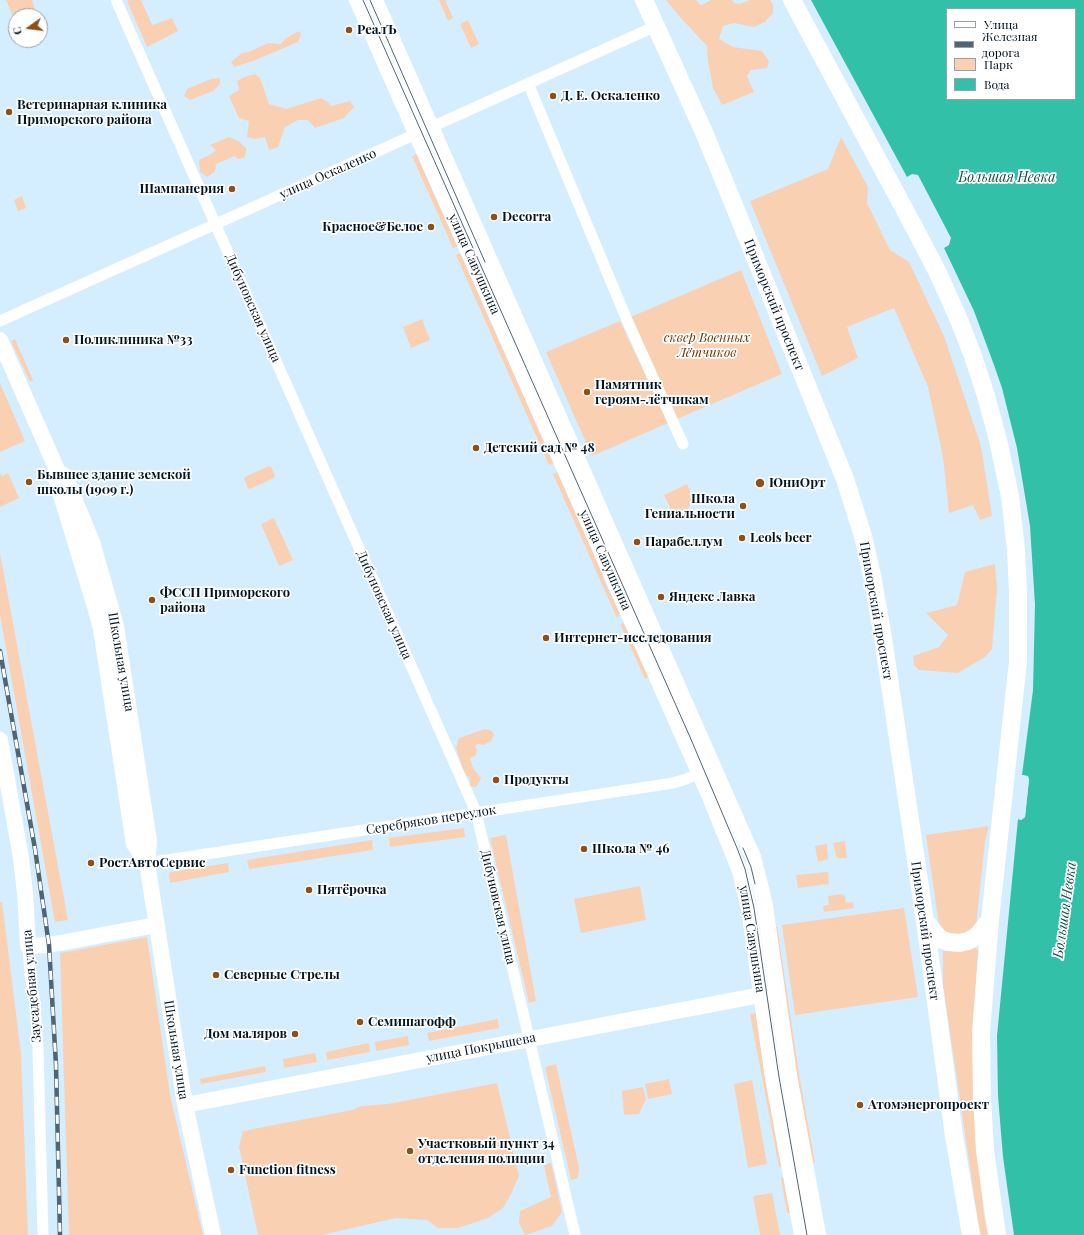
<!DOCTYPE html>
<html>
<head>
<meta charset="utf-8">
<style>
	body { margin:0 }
	#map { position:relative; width:1084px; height:1235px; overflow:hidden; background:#d4eeff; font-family:"Playfair Display",serif }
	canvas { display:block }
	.legend { position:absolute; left:946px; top:8px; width:130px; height:92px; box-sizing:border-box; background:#fff; border:1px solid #99a1a7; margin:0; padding:5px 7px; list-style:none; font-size:12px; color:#001423 }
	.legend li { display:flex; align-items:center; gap:8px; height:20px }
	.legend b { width:20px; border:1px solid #99a1a7 }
	.north { position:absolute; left:8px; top:8px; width:40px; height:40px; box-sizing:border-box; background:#fff; border:1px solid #99a1a7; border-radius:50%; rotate:256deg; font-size:11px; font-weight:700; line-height:16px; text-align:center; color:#001423 }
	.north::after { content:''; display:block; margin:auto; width:14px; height:18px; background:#8f5017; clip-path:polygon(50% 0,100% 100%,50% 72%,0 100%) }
</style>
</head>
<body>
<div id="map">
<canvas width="1084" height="1235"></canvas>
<ul class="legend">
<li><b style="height:5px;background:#fff"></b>Улица</li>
<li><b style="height:5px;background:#4f6575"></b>Железная дорога</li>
<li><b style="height:11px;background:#fad0b2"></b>Парк</li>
<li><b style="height:11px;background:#32c1a8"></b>Вода</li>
</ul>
<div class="north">С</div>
</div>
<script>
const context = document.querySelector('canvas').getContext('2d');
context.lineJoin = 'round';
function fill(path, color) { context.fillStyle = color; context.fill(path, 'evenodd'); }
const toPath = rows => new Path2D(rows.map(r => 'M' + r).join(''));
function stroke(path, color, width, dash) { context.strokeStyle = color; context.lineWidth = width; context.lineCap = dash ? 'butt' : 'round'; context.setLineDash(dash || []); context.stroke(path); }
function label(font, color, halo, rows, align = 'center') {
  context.font = font + ' "Playfair Display",serif'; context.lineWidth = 3.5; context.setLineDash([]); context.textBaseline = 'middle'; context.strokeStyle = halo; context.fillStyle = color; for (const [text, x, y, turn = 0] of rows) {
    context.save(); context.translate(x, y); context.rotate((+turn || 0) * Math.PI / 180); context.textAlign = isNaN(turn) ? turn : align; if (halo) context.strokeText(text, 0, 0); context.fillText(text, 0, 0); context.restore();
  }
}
const green = toPath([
	[6,0,32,0,35,9,22,16,16,16,15,18,13,16],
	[129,0,141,0,152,25,172,18,178,31,147,47,127,1],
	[439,0,445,0,453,18,448,21],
	[666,0,696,0,699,4,702,5,711,0,732,0,734,3,740,4,750,0,770,0,773,5,773,13,765,22,754,27,734,23,723,26,719,39,733,47,762,51,769,61,767,68,751,70,747,76,754,92,722,105,713,88,708,62,707,46,679,16],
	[468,20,479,44,471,48,460,24],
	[299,31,301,34,298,42,253,61,234,67,231,62,242,53,251,51,268,43,281,44,286,38],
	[255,74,260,78,269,104,286,109,321,98,328,102,331,106,350,101,354,107,344,118,315,128,308,120,298,120,285,127,278,147,269,150,265,137,255,139,247,137,249,121,239,118,229,96,239,90,237,81,244,77],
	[220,78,220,84,213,91,190,100,184,96,187,89,211,79],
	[229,137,240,142,247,149,244,158,238,159,235,156,216,164,215,172,207,177,200,172,199,160,211,154,216,150,210,145],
	[841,137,868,187,867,203,890,250,909,262,944,336,981,446,992,516,980,520,973,505,949,513,943,457,928,387,894,308,847,327,858,358,822,376,750,201,828,169],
	[420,152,459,245,453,248,412,156],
	[22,196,26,208,18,211,14,200],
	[459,254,463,254,556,462,549,465,456,255],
	[741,270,782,374,677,419,628,318],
	[422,319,430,340,411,348,403,327],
	[620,321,668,423,592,456,546,352],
	[15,339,33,380,30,382,11,341],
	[0,383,25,441,0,452],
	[269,466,271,467,275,476,274,478,250,489,248,488,244,479,245,477],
	[560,470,606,574,603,578,620,614,617,618,553,474],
	[0,473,2,476,8,473,19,498,0,507],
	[687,484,693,498,688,509,674,516,664,495],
	[274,518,293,560,279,566,261,524],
	[0,553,68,920,55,922,0,615],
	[995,564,997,588,992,649,985,657,958,673,919,670,914,665,913,656,939,647,948,635,926,613,957,605,965,572],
	[622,623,624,624,631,640,636,640,651,676,645,679,620,624],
	[485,729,492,731,494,735,491,741,484,745,477,744,475,747,477,750,476,755,470,758,473,768,481,778,477,786,475,787,470,786,470,778,464,773,456,748,459,738],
	[989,826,985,841,976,926,972,933,949,937,939,925,926,835],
	[464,828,465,837,390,847,389,838],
	[506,835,536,1001,529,1003,490,838],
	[372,840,373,850,249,869,247,860],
	[845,841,847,858,837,858,833,843],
	[827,844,828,859,818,862,815,846],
	[228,863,229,872,170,883,169,875,169,873,171,872],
	[828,872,829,884,798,888,796,875],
	[640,886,646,920,581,933,574,899],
	[842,894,845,896,846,903,853,902,854,908,824,912,823,906,829,905,828,896],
	[0,902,2,902,21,1054,28,1235,0,1235],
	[904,908,918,997,795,1015,782,925],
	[777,926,799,1074,815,1163,808,1164,772,927],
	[147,937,170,1095,203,1235,69,1235,60,953],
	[976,948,978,950,973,1032,977,1152,984,1215,988,1235,981,1235,977,1215,943,985,943,951,961,951],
	[757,1013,785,1165,779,1167,750,1014],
	[498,1019,499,1028,429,1041,427,1033],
	[408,1036,409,1045,376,1051,375,1042],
	[369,1043,370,1052,327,1060,326,1052],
	[315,1053,317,1062,284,1068,283,1059],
	[556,1064,579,1168,578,1178,571,1180,545,1067],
	[265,1066,266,1072,201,1084,200,1079],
	[669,1079,672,1094,648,1099,645,1084],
	[752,1080,767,1164,748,1168,734,1084],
	[497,1083,519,1176,511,1194,503,1208,488,1218,458,1228,438,1228,427,1220,396,1218,322,1235,258,1235,239,1147,243,1131,352,1110,362,1106,388,1104],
	[643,1087,646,1099,639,1114,624,1115,622,1091],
	[551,1163,562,1212,552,1226,525,1235,519,1223,520,1211,551,1197,544,1165],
	[787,1177,793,1212,787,1213,781,1178],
	[772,1193,780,1235,760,1235,753,1196]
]);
const water = toPath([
	[811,0,1084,0,1084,1235,1014,1235,1003,1157,998,1096,997,1036,1018,819,1021,820,1025,817,1029,779,1026,776,1022,775,1033,690,1035,605,1030,526,1017,448,1002,388,994,365,974,311,944,248,949,245,951,238,918,175,912,174,907,177],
	[947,9,1075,9,1075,99,947,99]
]);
const pier = toPath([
	[1022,775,1028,776,1029,779,1025,817,1021,820,1018,819,1018,817,1023,817,1027,779,1026,777,1022,777]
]);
const street = toPath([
	[116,0,476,812,575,1235],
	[528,83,627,320,683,444],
	[0,321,656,26],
	[147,863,673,783,686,779,706,771],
	[28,946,30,975,35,1004,38,1048,43,1235]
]);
const secondary = toPath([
	[357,0,710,797,740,871,749,909,773,1078,802,1235],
	[375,0,753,857,761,888,765,906,789,1075,818,1235],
	[0,340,58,472,56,479,96,610,101,629,134,844,147,863],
	[58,472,65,476,92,542,116,626,149,841,147,863,185,1105,213,1235],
	[0,740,21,858,25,893,28,946,49,945,156,925],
	[185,1105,771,993]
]);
const primary = toPath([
	[644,0,703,130,729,193,845,479,863,536,873,580,883,638,925,921,954,1136,971,1235],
	[792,0,914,227,938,273,959,320,973,356,986,396,998,440,1010,496,1016,550,1018,592,1018,661,990,920,981,1032,982,1098,985,1151,997,1235],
	[925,921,940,939,949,942,959,943,968,941,977,936,990,920]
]);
const tram = toPath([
	[363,0,690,737,737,848,745,869,754,908,779,1077,807,1235],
	[370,0,485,262],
	[743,848,751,867,755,884]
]);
const rail = toPath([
	[0,651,35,849,49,945,56,1065,60,1235]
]);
const markers = [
	[349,30,4,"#8f5017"],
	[553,96,4,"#8f5017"],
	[9,112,4,"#8f5017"],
	[232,189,4,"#8f5017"],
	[494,217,4,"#8f5017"],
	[431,227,4,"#8f5017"],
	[66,340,4,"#8f5017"],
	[587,392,4,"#8f5017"],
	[476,448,4,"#8f5017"],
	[29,482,4,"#8f5017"],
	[760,483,5,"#8f5017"],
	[743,506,4,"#8f5017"],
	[742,538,4,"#8f5017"],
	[637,542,4,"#8f5017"],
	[661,597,4,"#8f5017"],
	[152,600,4,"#8f5017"],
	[546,638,4,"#8f5017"],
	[496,780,4,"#8f5017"],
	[584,849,4,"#8f5017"],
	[91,863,4,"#8f5017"],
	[309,890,4,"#8f5017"],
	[216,975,4,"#8f5017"],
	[360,1022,4,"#8f5017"],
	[295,1034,4,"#8f5017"],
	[860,1105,4,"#8f5017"],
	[410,1151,4,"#8f5017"],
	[231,1170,4,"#8f5017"]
];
const poiNames = [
	["РеалЪ",357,30],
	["Д. Е. Оскаленко",561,96],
	["Ветеринарная клиника",17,105],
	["Приморского района",17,120],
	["Шампанерия",224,189,"right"],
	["Decorra",502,217],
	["Красное&Белое",423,227,"right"],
	["Поликлиника №33",74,340],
	["Памятник",595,385],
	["героям-лётчикам",595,400],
	["Детский сад № 48",484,448],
	["Бывшее здание земской",37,475],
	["школы (1909 г.)",37,490],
	["ЮниОрт",769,483],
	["Школа",735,499,"right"],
	["Гениальности",735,514,"right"],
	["Leols beer",750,538],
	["Парабеллум",645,542],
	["ФССП Приморского",160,593],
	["района",160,608],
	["Яндекс Лавка",669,597],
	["Интернет-исследования",554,638],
	["Продукты",504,780],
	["Школа № 46",592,849],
	["РостАвтоСервис",99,863],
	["Пятёрочка",317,890],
	["Северные Стрелы",224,975],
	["Семишагофф",368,1022],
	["Дом маляров",287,1034,"right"],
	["Атомэнергопроект",868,1105],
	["Участковый пункт 34",418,1144],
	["отделения полиции",418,1159],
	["Function fitness",239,1170]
];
const streetNames = [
	["улица Оскаленко",328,174,-24],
	["улица Савушкина",474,264,66],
	["Приморский проспект",774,305,68],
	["Дибуновская улица",253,308,66],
	["улица Савушкина",605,560,66],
	["Дибуновская улица",384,605,66],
	["Приморский проспект",876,611,80],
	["Школьная улица",121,662,80],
	["Серебряков переулок",431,820,-9],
	["Дибуновская улица",498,907,77],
	["Приморский проспект",925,931,82],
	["улица Савушкина",752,939,81],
	["Заусадебная улица",32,986,-95],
	["улица Покрышева",481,1048,-11],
	["Школьная улица",176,1050,81]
];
const parkNames = [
	["сквер Военных",707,338],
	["Лётчиков",707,353]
];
const waterNames = [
	["Большая Невка",1007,178],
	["Большая Невка",1065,910,-82]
];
fill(green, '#fad0b2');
fill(water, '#32c1a8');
fill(pier, '#d4eeff');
stroke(street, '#fff', 11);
stroke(secondary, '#fff', 16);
stroke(primary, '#fff', 18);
stroke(tram, '#4f6575', 1);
stroke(rail, '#4f6575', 4.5);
stroke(rail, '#fff', 3, [9]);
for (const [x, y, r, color] of markers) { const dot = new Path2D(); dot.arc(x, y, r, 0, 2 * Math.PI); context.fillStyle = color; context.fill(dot); stroke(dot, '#fff', 1.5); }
label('bold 13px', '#001423', '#fff', poiNames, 'left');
label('13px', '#001423', '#fff', streetNames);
label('italic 13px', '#6c3907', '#fff', parkNames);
label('italic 14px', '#154e43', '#fff', waterNames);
</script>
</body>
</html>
